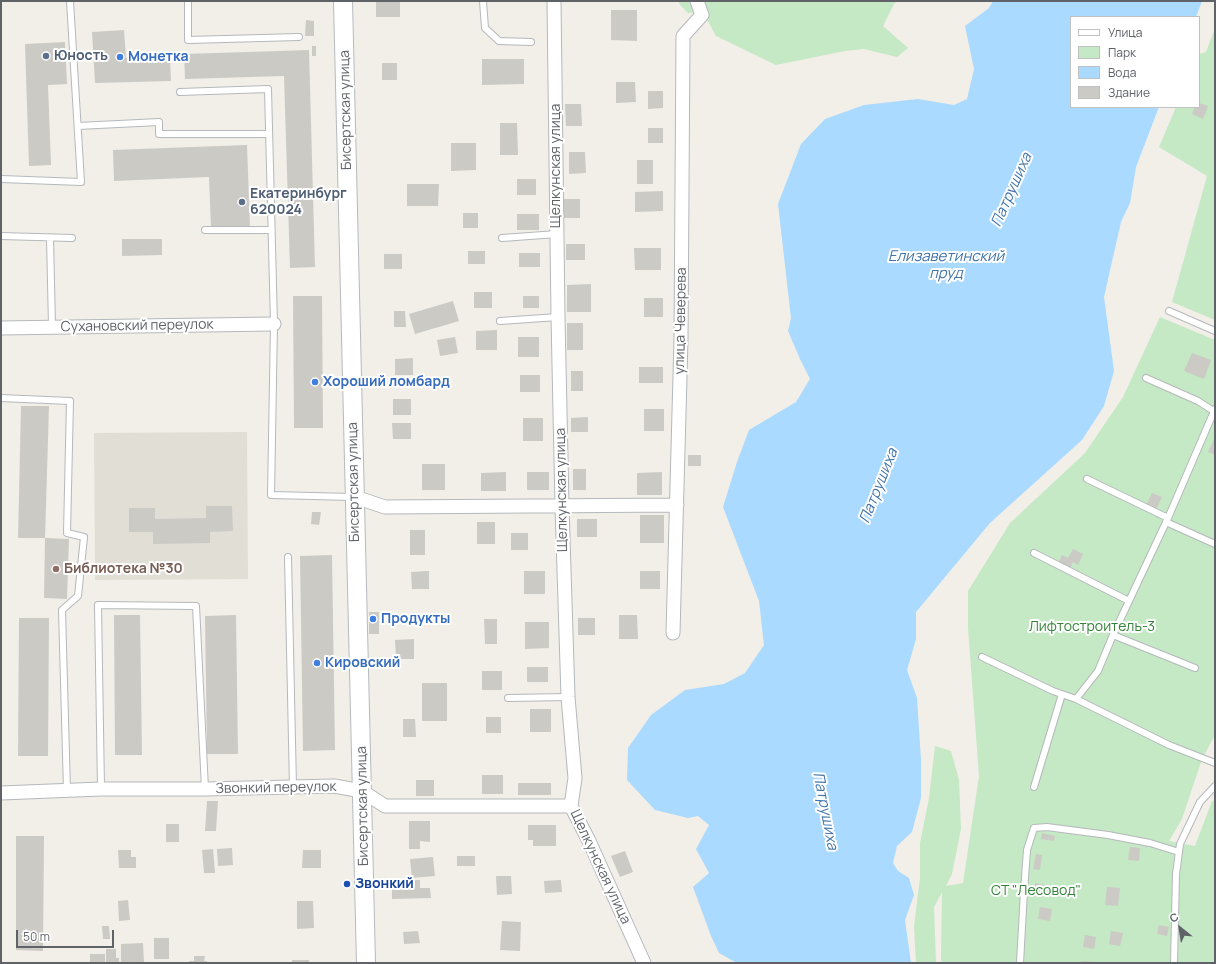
<!DOCTYPE html>
<html>
<head>
<meta charset="utf-8">
<style>
	body { margin:0 }
	#map { position:relative; width:1216px; height:964px; overflow:hidden; background:#f1efe8; font-family:Manrope,sans-serif }
	canvas { display:block }
	.frame { position:absolute; inset:0; border:2px solid #5f6368; pointer-events:none }
	.legend { position:absolute; left:1070px; top:16px; width:130px; height:92px; box-sizing:border-box; background:#fff; border:1px solid #bfc1c3; margin:0; padding:5px 7px; list-style:none; font-size:12px; color:#5f6368 }
	.legend li { display:flex; align-items:center; gap:8px; height:20px }
	.legend b { width:20px; border:1px solid #bfc1c3 }
	.north { position:absolute; left:1160px; top:908px; width:40px; height:40px; -webkit-text-stroke:3px #fff; paint-order:stroke; rotate:330deg; font-size:11px; font-weight:700; line-height:16px; text-align:center; color:#5f6368 }
	.north::after { content:''; display:block; margin:auto; width:14px; height:18px; background:#5f6368; clip-path:polygon(50% 0,100% 100%,50% 72%,0 100%) }
	.scale { position:absolute; left:16px; top:930px; width:98px; height:18px; box-sizing:border-box; border:2px solid #5f6368; border-top:0; padding-left:5px; font-size:12px; line-height:14px; white-space:nowrap; color:#5f6368; -webkit-text-stroke:3px #fff; paint-order:stroke }
</style>
</head>
<body>
<div id="map">
<canvas width="1216" height="964"></canvas>
<div class="frame"></div>
<ul class="legend">
<li><b style="height:5px;background:#fff"></b>Улица</li>
<li><b style="height:11px;background:#c5e8c5"></b>Парк</li>
<li><b style="height:11px;background:#aadaff"></b>Вода</li>
<li><b style="height:11px;background:#cccac5"></b>Здание</li>
</ul>
<div class="north">С</div>
<div class="scale">50 m</div>
</div>
<script>
const context = document.querySelector('canvas').getContext('2d');
context.lineJoin = 'round';
function fill(path, color) { context.fillStyle = color; context.fill(path, 'evenodd'); }
const toPath = rows => new Path2D(rows.map(r => 'M' + r).join(''));
function stroke(path, color, width, dash) { context.strokeStyle = color; context.lineWidth = width; context.lineCap = dash ? 'butt' : 'round'; context.setLineDash(dash || []); context.stroke(path); }
function label(font, color, halo, rows, align = 'center') {
  context.font = font + ' Manrope,sans-serif'; context.lineWidth = 4; context.setLineDash([]); context.textBaseline = 'middle'; context.strokeStyle = halo; context.fillStyle = color; for (const [text, x, y, turn = 0] of rows) {
    context.save(); context.translate(x, y); context.rotate((+turn || 0) * Math.PI / 180); context.textAlign = isNaN(turn) ? turn : align; if (halo) context.strokeText(text, 0, 0); context.fillText(text, 0, 0); context.restore();
  }
}
const education = toPath([
	[247,432,248,579,95,580,94,433]
]);
const green = toPath([
	[678,1,898,1,894,4,883,26,908,48,897,57,864,49,845,51,776,65,716,36,703,12,688,13,681,6],
	[1215,28,1215,320,1172,302,1207,176,1159,147,1176,107,1199,107,1199,54,1206,52],
	[1160,317,1215,340,1215,735,1202,759,1182,819,1169,841,1195,846,1212,801,1215,800,1215,963,942,963,941,958,942,892,934,907,936,963,916,963,914,926,920,878,920,843,929,798,935,746,951,751,959,780,961,829,952,874,946,886,963,883,979,776,968,628,968,591,1010,523,1085,453,1123,397]
]);
const water = toPath([
	[993,1,1202,1,1196,17,1071,17,1071,107,1159,107,1136,167,1130,203,1121,222,1104,297,1114,371,1104,406,1082,440,990,523,916,612,916,639,907,670,917,698,921,760,921,798,912,832,897,846,893,863,898,871,909,878,914,895,905,920,911,963,758,963,735,962,719,953,711,936,693,887,709,873,696,849,709,825,698,816,688,818,655,810,627,780,628,748,651,715,685,690,724,684,745,673,764,645,759,601,723,507,737,462,749,430,796,402,810,379,800,359,788,331,791,318,778,204,801,144,825,119,864,105,918,99,954,105,967,99,974,69,965,26,989,8]
]);
const building = toPath([
	[376,1,400,1,400,17,376,17],
	[611,10,637,10,637,41,611,40],
	[306,20,314,21,314,36,305,36],
	[124,30,126,58,170,57,171,81,95,83,92,32],
	[65,42,67,84,48,85,51,165,29,166,25,44],
	[312,46,316,46,316,56,312,56],
	[309,50,315,267,290,268,284,76,185,79,184,54],
	[482,59,524,59,524,84,482,85],
	[382,63,397,63,397,80,382,80],
	[616,82,635,82,636,102,616,103],
	[648,91,663,91,663,108,648,109],
	[1199,103,1208,106,1203,119,1192,114,1195,107,1199,107],
	[565,104,581,104,582,126,566,126],
	[500,123,517,123,518,155,500,155],
	[648,128,663,128,663,143,648,143],
	[451,143,476,143,476,170,451,171],
	[247,145,250,227,211,228,209,177,114,181,113,150],
	[569,152,585,152,586,173,569,174],
	[637,160,653,160,653,184,637,184],
	[517,179,536,179,536,195,517,195],
	[407,184,439,184,438,206,407,206],
	[663,191,663,211,635,212,635,192],
	[563,199,580,199,580,218,563,218],
	[463,213,478,213,478,228,463,228],
	[517,214,539,214,539,230,517,230],
	[122,239,162,239,162,255,122,256],
	[566,244,585,244,585,260,566,260],
	[634,248,661,248,661,270,635,270],
	[468,251,485,251,485,264,468,264],
	[519,253,540,253,540,267,519,267],
	[384,254,402,254,402,269,384,269],
	[591,284,591,312,567,312,567,285],
	[474,292,492,292,492,308,474,308],
	[293,296,322,296,323,428,294,428],
	[523,296,539,296,539,308,523,308],
	[644,298,663,298,663,317,644,317],
	[453,301,459,321,415,334,409,314],
	[394,311,405,311,406,327,394,327],
	[567,323,583,323,583,350,567,350],
	[497,330,497,350,476,350,476,331],
	[455,337,458,353,440,356,437,340],
	[518,337,539,337,539,357,518,357],
	[1192,353,1211,360,1204,379,1184,371],
	[413,358,413,375,395,375,395,359],
	[639,367,663,367,663,383,639,383],
	[571,371,583,371,583,391,571,391],
	[520,375,540,375,540,392,520,392],
	[393,399,411,399,411,415,393,415],
	[21,406,49,406,45,538,18,538],
	[644,409,664,409,664,431,644,431],
	[588,417,588,432,571,432,571,418],
	[523,418,543,418,543,441,523,441],
	[392,423,411,423,411,439,393,439],
	[1215,437,1215,455,1208,452],
	[688,455,701,455,701,466,688,466],
	[422,464,445,464,445,490,422,490],
	[573,469,586,469,586,490,573,490],
	[506,472,506,491,481,491,481,473],
	[527,472,549,472,549,490,527,490],
	[662,472,662,495,637,495,637,473],
	[1152,493,1162,497,1156,510,1146,505],
	[206,506,232,506,233,531,210,532,210,543,153,544,153,532,129,532,129,508,155,508,155,519,206,518],
	[312,512,321,512,319,525,311,524],
	[640,515,664,515,664,543,640,543],
	[577,519,597,519,597,537,577,537],
	[477,522,495,522,495,544,477,544],
	[410,530,425,530,425,555,410,555],
	[511,533,528,533,528,550,511,550],
	[45,538,69,539,67,599,44,598],
	[1073,549,1083,554,1078,565,1073,562,1070,569,1058,563,1062,555,1068,558],
	[332,555,335,750,303,751,300,556],
	[429,571,429,589,412,589,411,572],
	[524,571,545,571,545,594,524,594],
	[640,571,660,571,660,589,640,589],
	[369,612,379,612,379,634,369,634],
	[114,615,140,615,142,755,115,755],
	[236,615,238,754,207,754,205,616],
	[619,615,637,615,638,639,619,639],
	[19,618,49,618,48,756,18,756],
	[578,618,595,618,595,635,578,635],
	[484,619,497,619,497,644,485,644],
	[525,622,549,622,549,648,525,649],
	[414,639,414,659,396,659,395,640],
	[527,667,548,667,548,682,527,682],
	[482,671,502,671,502,690,482,690],
	[422,683,447,683,447,721,422,721],
	[530,709,551,709,551,732,530,732],
	[486,717,501,717,501,733,486,733],
	[403,719,415,719,416,737,403,737],
	[482,775,503,775,503,794,482,794],
	[416,780,434,780,434,796,416,796],
	[518,783,551,783,551,795,518,795],
	[207,801,218,801,216,831,205,831],
	[409,821,430,821,430,842,420,841,420,849,409,849],
	[166,824,179,824,179,842,166,842],
	[528,825,556,825,556,846,533,846,533,840,528,840],
	[1042,833,1055,836,1054,841,1041,839],
	[16,836,44,836,43,951,16,950],
	[1130,847,1140,848,1139,861,1128,860],
	[232,848,233,865,218,866,217,849],
	[213,849,215,873,204,873,202,850],
	[118,850,131,850,131,857,136,857,136,868,119,868],
	[303,850,321,850,321,868,302,868],
	[625,851,633,872,620,877,611,856],
	[1036,854,1042,855,1040,870,1033,869],
	[457,856,475,856,475,866,457,866],
	[433,857,435,876,412,878,410,859],
	[496,876,511,876,512,894,497,895],
	[420,880,420,888,430,888,431,898,392,899,392,881],
	[561,880,562,892,545,893,544,881],
	[1035,883,1050,886,1049,894,1034,891],
	[1107,887,1120,888,1118,906,1105,905],
	[128,900,130,920,119,921,118,901],
	[297,901,313,901,314,928,297,929],
	[1040,907,1052,909,1050,921,1038,919],
	[502,921,521,922,520,951,500,950],
	[1159,925,1169,927,1167,936,1157,934],
	[102,926,109,926,110,939,103,939],
	[418,931,420,943,404,944,403,932],
	[1111,931,1123,933,1120,946,1109,944],
	[1085,935,1096,937,1094,949,1083,947],
	[154,938,169,938,169,959,154,959],
	[143,943,144,963,121,963,121,944],
	[106,949,116,949,116,958,119,958,119,963,106,963],
	[90,954,105,954,105,963,90,963],
	[194,956,205,956,204,961,207,961,207,963,189,963,189,961,194,961],
	[292,960,309,960,309,963,292,963],
	[1082,961,1095,962,1095,963,1082,963]
]);
const service = toPath([
	[188,1,188,40,299,37],
	[483,1,485,28,499,41,531,42],
	[180,92,268,89,274,324,271,495,353,497],
	[78,126,159,122,159,134,269,134],
	[1,179,81,182,70,1],
	[205,230,271,230],
	[1,236,72,238],
	[50,238,52,327],
	[502,238,557,234],
	[1169,311,1215,331],
	[500,321,558,317],
	[1146,378,1198,401,1215,412],
	[1,398,70,401,67,533,84,537,78,596,62,610,67,791],
	[1087,479,1168,518],
	[1166,522,1215,544],
	[1034,553,1129,601],
	[288,557,293,787],
	[1113,635,1195,668],
	[982,657,1053,691,1076,699,1169,745,1215,763],
	[508,698,568,697],
	[1076,699,1098,671,1113,635,1168,518,1215,409],
	[1034,787,1062,694],
	[101,789,98,605,196,606,205,789],
	[1020,963,1024,891,1027,850,1034,828,1047,827,1108,835,1150,843,1179,852],
	[1174,963,1176,874,1180,844,1200,802,1215,786]
]);
const minor = toPath([
	[554,1,558,317,562,506,568,697,575,778,571,806,589,841,644,963],
	[1,328,274,324],
	[355,497,385,507,677,505],
	[673,633,681,339,683,36,702,15,697,1],
	[1,793,101,789,205,789,334,786,362,791,385,806,571,806]
]);
const secondary = toPath([
	[343,1,366,963]
]);
const markers = [
	[46,56,4,"#5c6f8a"],
	[120,57,4,"#3f7fe0"],
	[242,202,4,"#5c6f8a"],
	[315,382,4,"#3f7fe0"],
	[56,569,4,"#8d6e63"],
	[373,619,4,"#3f7fe0"],
	[317,663,4,"#3f7fe0"],
	[347,884,4,"#1a4fb4"]
];
const serviceNames = [
	["Юность",54,56],
	["Екатеринбург",250,194],
	["620024",250,210]
];
const shopNames = [
	["Монетка",128,57],
	["Хороший ломбард",323,382],
	["Продукты",381,619],
	["Кировский",325,663]
];
const streetNames = [
	["Бисертская улица",346,110,-91],
	["Щелкунская улица",556,166,-90],
	["улица Чеверева",681,321,-89],
	["Сухановский переулок",137,326,-1],
	["Бисертская улица",354,482,-91],
	["Щелкунская улица",562,490,-91],
	["Звонкий переулок",276,788,-1],
	["Бисертская улица",363,806,-91],
	["Щелкунская улица",600,867,65]
];
const educationNames = [
	["Библиотека №30",64,569]
];
const parkNames = [
	["Лифтостроитель-3",1092,627],
	["СТ \"Лесовод\"",1036,891]
];
const transitNames = [
	["Звонкий",355,884]
];
const waterNames = [
	["Патрушиха",1012,190,-66],
	["Елизаветинский",946,257],
	["пруд",946,274],
	["Патрушиха",879,486,-68],
	["Патрушиха",825,811,79]
];
fill(education, '#e1ded6');
fill(green, '#c5e8c5');
fill(water, '#aadaff');
fill(building, '#cccac5');
stroke(service, '#b5b8bc', 8);
stroke(minor, '#b5b8bc', 15);
stroke(secondary, '#b6babf', 20);
stroke(service, '#fff', 6);
stroke(minor, '#fff', 13);
stroke(secondary, '#fff', 18);
for (const [x, y, r, color] of markers) { const dot = new Path2D(); dot.arc(x, y, r, 0, 2 * Math.PI); context.fillStyle = color; context.fill(dot); stroke(dot, '#fff', 1.5); }
label('bold 14px', '#4e5e75', '#fff', serviceNames, 'left');
label('bold 14px', '#366cbe', '#fff', shopNames, 'left');
label('14px', '#5f6368', '#fff', streetNames);
label('bold 14px', '#785e54', '#fff', educationNames, 'left');
label('14px', '#348238', '#fff', parkNames);
label('bold 14px', '#164399', '#fff', transitNames, 'left');
label('italic 15px', '#4174aa', '#fff', waterNames);
</script>
</body>
</html>
